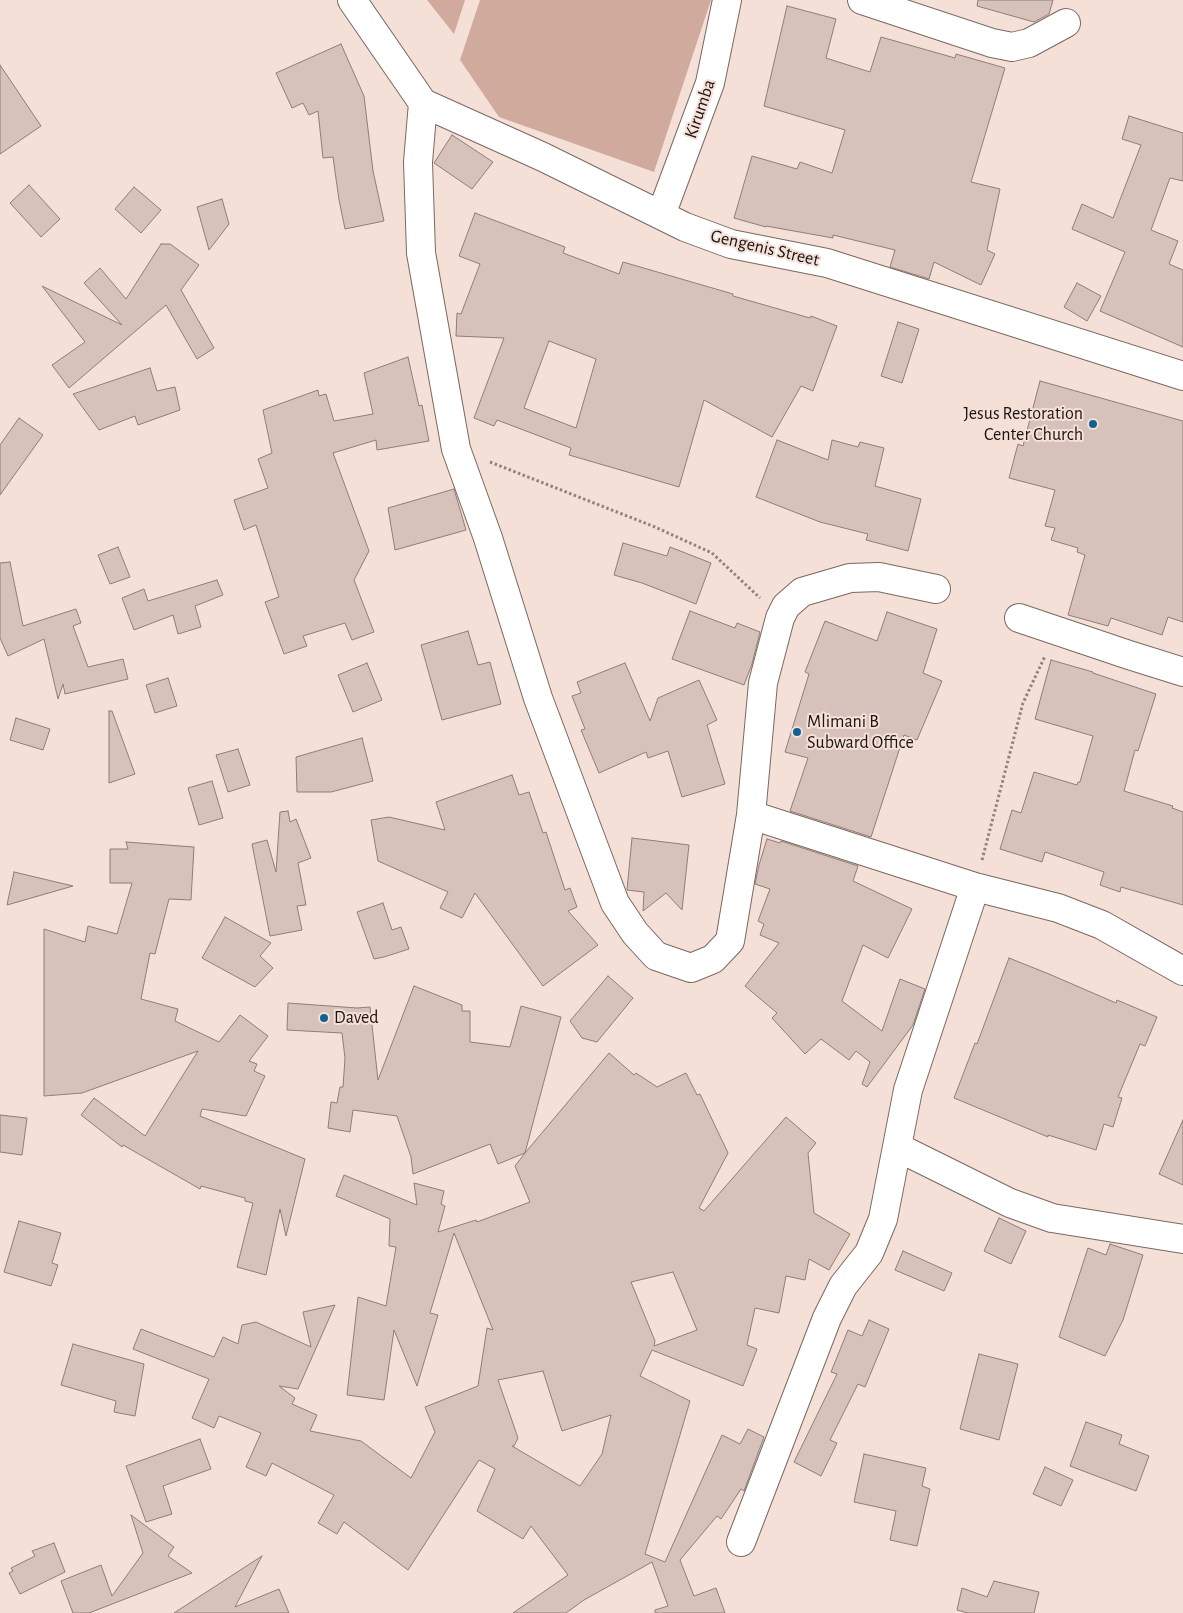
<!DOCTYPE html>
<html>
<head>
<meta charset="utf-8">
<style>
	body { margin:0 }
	canvas { display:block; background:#f5e0d8 }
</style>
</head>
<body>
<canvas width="1183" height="1613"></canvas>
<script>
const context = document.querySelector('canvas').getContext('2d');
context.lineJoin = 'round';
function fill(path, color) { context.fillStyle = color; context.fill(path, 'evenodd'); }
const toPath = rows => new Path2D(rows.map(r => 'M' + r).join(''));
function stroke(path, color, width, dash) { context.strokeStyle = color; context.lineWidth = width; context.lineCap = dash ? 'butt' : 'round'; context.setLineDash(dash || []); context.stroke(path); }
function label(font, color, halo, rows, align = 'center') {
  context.font = font + ' "Alegreya Sans",sans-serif'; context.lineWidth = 4; context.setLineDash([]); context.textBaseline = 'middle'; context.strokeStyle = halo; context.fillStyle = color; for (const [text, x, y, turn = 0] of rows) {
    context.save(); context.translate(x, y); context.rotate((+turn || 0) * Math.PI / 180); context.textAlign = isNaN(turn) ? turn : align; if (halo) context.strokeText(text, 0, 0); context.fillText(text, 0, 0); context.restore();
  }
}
const green = toPath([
	[427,0,465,0,454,34],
	[480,0,711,0,654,172,499,117,460,60]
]);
const building = toPath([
	[978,0,1053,0,1049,14,1034,22,977,6,978,0],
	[787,6,836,19,826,58,870,72,881,37,955,58,956,54,1005,68,971,182,1000,189,987,250,995,254,981,285,934,262,929,279,890,267,895,250,833,235,833,238,766,226,766,227,734,218,752,156,797,169,800,162,832,173,845,130,764,106,787,6],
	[341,44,364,96,373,171,384,221,345,229,339,200,333,157,323,158,318,111,309,115,303,103,292,108,276,73,341,44],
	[0,65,41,126,0,154,0,65],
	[1129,116,1183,133,1183,181,1170,178,1151,230,1178,241,1169,264,1183,270,1183,347,1100,311,1125,252,1072,229,1082,204,1113,218,1141,145,1122,139,1129,116],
	[452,135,493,162,472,189,434,163,452,135],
	[29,185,60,219,41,237,10,203,29,185],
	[134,187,161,210,141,233,115,209,134,187],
	[222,199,229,224,209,250,197,207,222,199],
	[475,213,565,247,563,253,619,274,623,262,733,294,733,296,810,318,811,316,837,326,813,391,801,386,772,437,704,400,679,487,569,455,571,448,497,420,494,426,474,418,504,338,456,336,457,313,461,314,480,264,459,256,475,213],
	[549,341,596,359,576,428,524,408,549,341],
	[161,244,170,244,199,265,181,290,214,348,197,359,166,305,69,388,52,365,85,342,42,286,122,325,84,283,100,268,126,299,161,244],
	[1077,283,1101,296,1087,321,1064,307,1077,283],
	[898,322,919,329,902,383,881,376,898,322],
	[408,357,419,406,422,405,429,441,377,450,376,440,333,453,369,551,354,580,374,632,352,640,345,623,303,636,307,646,284,654,265,602,279,597,256,525,244,530,234,500,268,488,258,459,272,453,263,410,318,390,319,396,326,394,334,421,373,414,364,373,408,357],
	[150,368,157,391,175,387,180,410,138,425,135,416,99,430,73,394,150,368],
	[1040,381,1183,421,1183,622,1168,617,1162,635,1111,618,1108,626,1068,615,1085,555,1077,552,1078,548,1051,540,1055,528,1045,526,1055,490,1009,478,1018,444,1023,446,1040,381],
	[19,418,43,435,0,495,0,445,19,418],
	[777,440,828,460,832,440,858,447,860,442,884,448,875,486,921,499,908,551,866,540,868,534,820,522,756,497,777,440],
	[454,489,466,530,395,550,388,508,454,489],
	[623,543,667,556,670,547,711,563,696,604,642,583,614,575,623,543],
	[118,547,130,577,110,584,98,555,118,547],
	[10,562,23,626,76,609,81,623,73,626,88,667,123,659,128,679,65,694,63,684,58,699,44,639,8,656,0,638,0,563,10,562],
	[217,580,223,595,195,606,201,627,178,634,173,615,134,630,122,598,144,589,148,601,217,580],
	[690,611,735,628,737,623,760,632,752,664,744,685,672,659,690,611],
	[887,612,937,629,923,673,942,681,917,740,904,735,871,837,790,811,808,758,785,752,809,674,805,672,825,621,877,641,887,612],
	[468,631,478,665,490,662,501,704,442,720,421,645,468,631],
	[1051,660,1093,672,1093,673,1156,694,1138,751,1135,750,1124,791,1173,806,1172,808,1183,812,1183,905,1121,887,1120,892,1100,885,1104,872,1045,852,1042,862,1000,849,1012,810,1021,813,1034,772,1077,785,1078,782,1080,782,1093,736,1035,719,1051,660],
	[367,663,382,700,353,712,338,675,367,663],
	[625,663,650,721,658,698,699,680,717,720,707,725,725,784,682,797,668,751,648,758,646,752,599,773,581,730,585,729,572,696,581,693,577,682,625,663],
	[168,678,177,706,155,713,146,685,168,678],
	[109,711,112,711,135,774,109,783,109,711],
	[16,718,50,729,43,750,10,740,16,718],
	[362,738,373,781,331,792,297,792,296,757,362,738],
	[238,749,250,785,228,792,216,755,238,749],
	[512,775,519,795,529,792,543,833,546,832,565,890,570,888,577,907,568,911,598,945,543,986,475,893,462,918,440,908,448,892,378,861,371,820,389,817,445,830,436,802,512,775],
	[212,781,223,818,199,825,188,788,212,781],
	[288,811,290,822,296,819,311,858,298,863,306,905,297,906,302,930,270,936,252,844,267,840,276,872,280,812,288,811],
	[632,838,689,845,682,910,666,893,643,911,644,892,627,890,632,838],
	[767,839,780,843,781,841,858,866,853,881,912,909,888,958,863,945,842,1001,882,1031,900,979,925,989,913,1025,867,1087,862,1084,870,1062,856,1051,849,1060,821,1039,805,1054,772,1018,777,1013,745,986,779,943,760,935,764,924,758,921,770,889,755,884,759,865,767,839],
	[126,842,194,847,191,900,169,899,155,954,150,953,141,999,178,1009,175,1021,219,1042,240,1015,268,1036,249,1061,257,1064,254,1071,265,1076,246,1116,202,1109,200,1116,305,1159,286,1236,280,1209,266,1275,237,1267,253,1203,245,1201,245,1198,201,1186,200,1189,123,1145,122,1147,81,1115,94,1098,145,1136,198,1051,82,1093,44,1096,44,929,85,942,88,926,117,934,132,883,110,883,110,849,128,849,126,842],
	[14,872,73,886,7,905,14,872],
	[383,903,392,930,401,927,409,949,384,957,374,959,357,912,383,903],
	[225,917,271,943,260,956,273,968,255,987,202,958,225,917],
	[1009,958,1049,974,1116,1003,1117,1000,1157,1017,1145,1046,1140,1044,1118,1097,1122,1098,1113,1127,1104,1124,1096,1150,1048,1135,1048,1137,954,1098,975,1043,977,1044,1009,958],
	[608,976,633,998,597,1042,582,1038,570,1021,608,976],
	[414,986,462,1005,462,1011,470,1011,470,1042,510,1047,521,1006,561,1017,525,1153,609,1053,634,1075,636,1073,657,1087,686,1073,697,1095,700,1094,728,1153,699,1208,704,1211,786,1117,816,1143,808,1153,814,1213,850,1234,829,1270,809,1259,805,1280,786,1276,779,1313,755,1308,747,1345,757,1349,743,1386,652,1350,640,1376,690,1401,645,1554,665,1562,722,1435,740,1444,748,1429,764,1437,744,1491,741,1489,721,1519,717,1516,680,1560,694,1596,716,1588,725,1613,655,1613,655,1610,668,1606,652,1562,584,1600,566,1613,513,1613,568,1575,531,1526,523,1539,477,1511,495,1469,479,1460,408,1570,344,1522,337,1534,318,1523,334,1495,272,1463,266,1476,246,1467,261,1433,219,1416,214,1428,192,1418,209,1379,133,1349,141,1329,214,1357,223,1337,238,1344,242,1325,256,1322,311,1347,303,1312,335,1305,298,1389,279,1386,295,1398,292,1404,317,1415,310,1431,361,1441,411,1478,435,1432,425,1407,478,1386,487,1328,493,1330,454,1233,430,1313,438,1315,417,1386,394,1330,384,1400,347,1395,358,1297,386,1306,396,1247,389,1246,390,1219,336,1196,344,1175,417,1205,414,1183,444,1191,441,1204,445,1206,438,1232,476,1220,477,1222,530,1202,515,1166,525,1153,498,1164,490,1144,413,1174,411,1157,397,1116,353,1110,350,1132,328,1128,331,1102,337,1103,340,1087,343,1087,345,1058,342,1033,287,1030,288,1003,357,1008,370,1007,378,1080,414,986],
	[673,1272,697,1330,654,1346,655,1341,631,1282,673,1272],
	[543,1371,562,1431,611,1415,602,1454,580,1486,512,1446,514,1446,518,1438,498,1380,543,1371],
	[0,1115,27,1118,22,1155,0,1152,0,1115],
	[1183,1120,1183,1185,1159,1174,1183,1120],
	[999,1218,1026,1231,1011,1264,984,1251,999,1218],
	[19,1221,61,1233,52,1263,58,1265,51,1286,4,1272,19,1221],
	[1110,1244,1143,1255,1123,1320,1105,1356,1059,1337,1088,1248,1106,1255,1110,1244],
	[903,1251,952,1273,944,1291,895,1270,903,1251],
	[869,1320,889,1329,865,1387,858,1384,830,1440,837,1443,821,1476,794,1462,837,1374,831,1372,848,1330,862,1336,869,1320],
	[73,1344,144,1364,135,1416,114,1412,116,1401,61,1385,73,1344],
	[979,1354,1018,1364,999,1440,960,1429,979,1354],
	[1086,1422,1122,1435,1119,1444,1149,1456,1136,1491,1070,1466,1086,1422],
	[200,1439,211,1469,163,1486,172,1514,146,1522,126,1466,200,1439],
	[864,1454,926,1468,922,1486,930,1489,917,1546,890,1540,896,1511,854,1502,864,1454],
	[1045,1467,1073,1480,1061,1506,1033,1494,1045,1467],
	[131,1515,174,1547,168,1556,192,1573,89,1613,73,1613,61,1581,101,1565,112,1596,143,1553,131,1515],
	[54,1543,65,1572,20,1594,9,1573,13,1571,11,1568,35,1556,32,1551,54,1543],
	[262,1556,235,1607,279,1589,289,1613,174,1613,262,1556],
	[994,1581,1039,1592,1034,1613,968,1613,957,1610,962,1588,987,1597,994,1581]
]);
const path = toPath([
	[490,462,655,527,712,553,760,598],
	[982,860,1023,703,1045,656]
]);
const minor = toPath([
	[352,0,423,103,543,157,685,227,731,244,827,263,1183,376],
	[862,0,992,43,1012,47,1029,43,1066,23],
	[423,103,418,162,421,253,456,449,488,538,538,698,615,903,635,933,656,956,691,968,713,959,730,941,751,815,763,683,780,618,786,606,802,592,850,578,879,577,936,589],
	[661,215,710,83,727,0],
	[1019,618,1129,655,1183,672],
	[751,815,975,887,1058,908,1102,925,1183,971],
	[897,1147,1010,1203,1052,1218,1183,1239],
	[741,1542,827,1318,843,1286,869,1253,883,1219,908,1090,975,887]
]);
const markers = [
	[1093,424,5,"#116193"],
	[797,732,5,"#116193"],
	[324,1018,5,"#116193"]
];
const streetNames = [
	["Kirumba",700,109,-71],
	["Gengenis Street",765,248,13]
];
const poiNames = [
	["Jesus Restoration",1083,414,"right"],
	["Center Church",1083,435,"right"],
	["Mlimani B",807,722],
	["Subward Office",807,743],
	["Daved",334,1018]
];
fill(green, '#d0ab9d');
fill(building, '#d6c2bb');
stroke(building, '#8f7d76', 1);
stroke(minor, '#7a6861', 30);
stroke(path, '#90827d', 3, [2.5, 2.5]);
stroke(minor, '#fff', 28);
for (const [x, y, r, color] of markers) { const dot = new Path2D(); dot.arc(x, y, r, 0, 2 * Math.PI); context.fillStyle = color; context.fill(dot); stroke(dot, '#f5e0d8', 2); }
label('18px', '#1b1412', '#f5e0d8', streetNames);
label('18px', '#1b1412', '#f5e0d8', poiNames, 'left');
</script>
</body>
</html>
